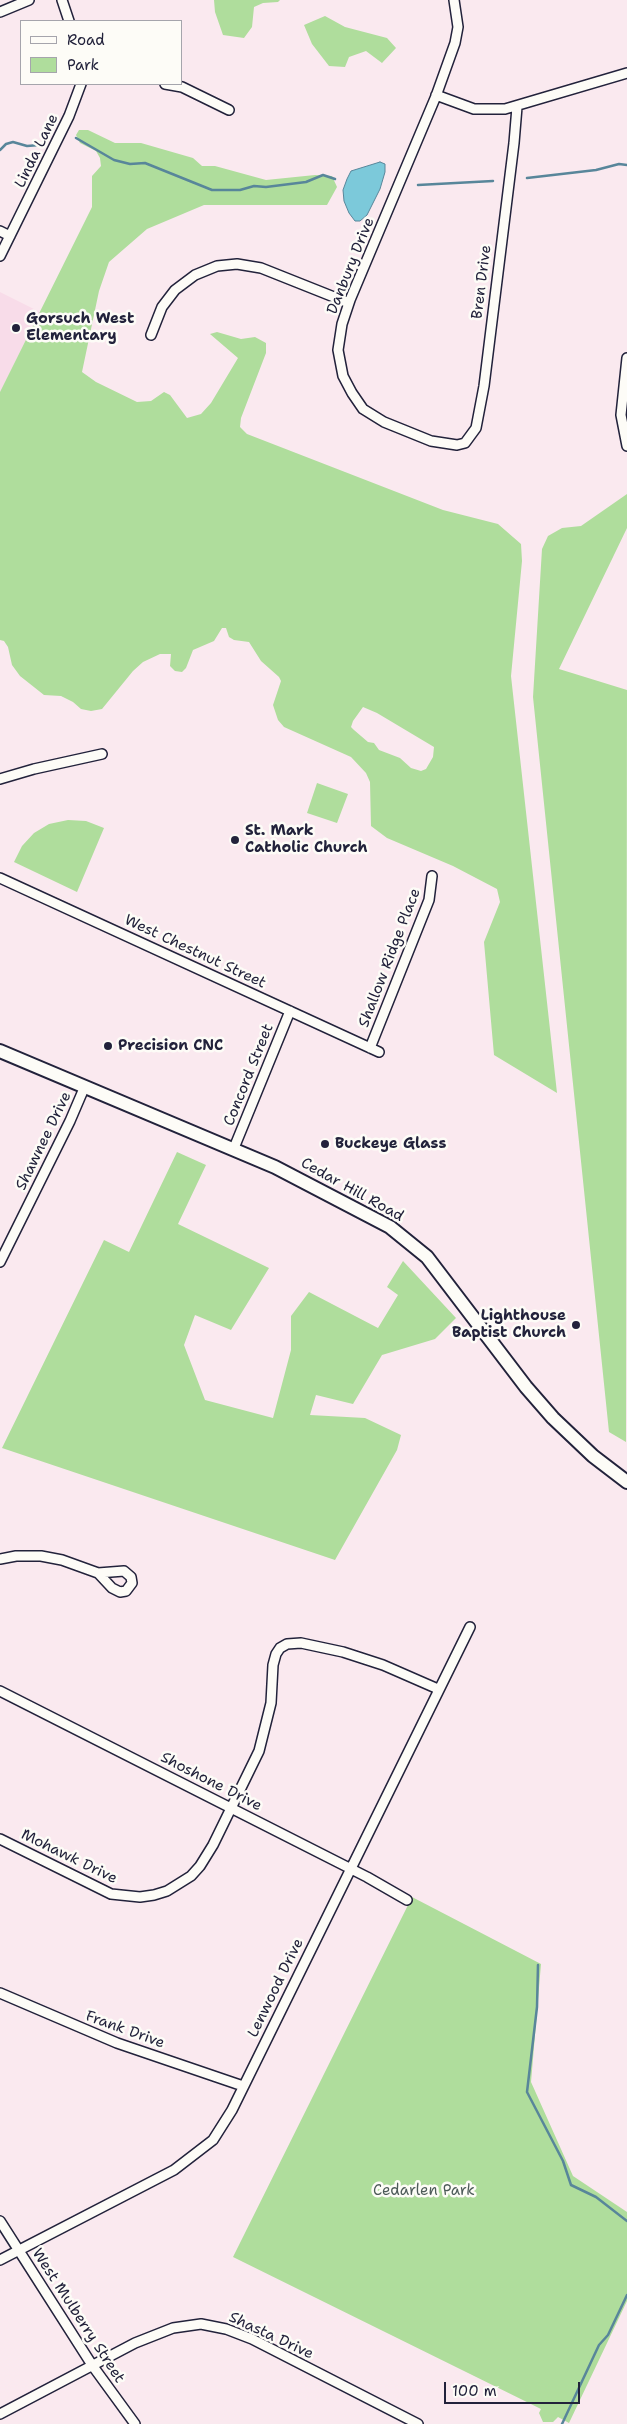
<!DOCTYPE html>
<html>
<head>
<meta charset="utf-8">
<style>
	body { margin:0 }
	#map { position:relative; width:627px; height:2424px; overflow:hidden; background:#fae9ef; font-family:"Shantell Sans",sans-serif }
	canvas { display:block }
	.legend { position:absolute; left:20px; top:20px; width:162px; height:65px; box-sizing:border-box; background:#fdfcf7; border:1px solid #a5a5ac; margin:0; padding:6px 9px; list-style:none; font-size:15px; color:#22223b }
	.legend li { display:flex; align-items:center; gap:10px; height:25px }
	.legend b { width:25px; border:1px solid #a5a5ac }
	.scale { position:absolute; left:444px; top:2382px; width:136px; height:22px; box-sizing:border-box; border:2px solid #22223b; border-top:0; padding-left:6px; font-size:15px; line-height:18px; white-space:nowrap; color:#22223b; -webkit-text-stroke:4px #fdfcf7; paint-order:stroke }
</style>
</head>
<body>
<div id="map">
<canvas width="627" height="2424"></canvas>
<ul class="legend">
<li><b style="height:6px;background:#fdfcf7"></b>Road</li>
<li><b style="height:14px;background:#afdd9c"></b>Park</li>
</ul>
<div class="scale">100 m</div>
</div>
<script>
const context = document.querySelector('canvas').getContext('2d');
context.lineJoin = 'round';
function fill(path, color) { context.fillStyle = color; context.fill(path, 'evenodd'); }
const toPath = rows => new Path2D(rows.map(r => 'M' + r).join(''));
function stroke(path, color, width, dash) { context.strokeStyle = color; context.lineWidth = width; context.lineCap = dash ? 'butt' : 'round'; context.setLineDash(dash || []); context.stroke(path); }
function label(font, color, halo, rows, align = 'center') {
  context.font = font + ' "Shantell Sans",sans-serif'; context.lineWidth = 5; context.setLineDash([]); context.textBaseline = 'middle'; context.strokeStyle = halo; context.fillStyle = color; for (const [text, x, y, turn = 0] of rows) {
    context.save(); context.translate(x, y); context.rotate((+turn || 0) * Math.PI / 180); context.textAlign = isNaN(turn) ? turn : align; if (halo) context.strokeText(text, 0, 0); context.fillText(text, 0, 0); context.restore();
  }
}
const built = toPath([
	[0,292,40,312,0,392]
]);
const green = toPath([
	[214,0,280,0,278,2,263,3,254,7,252,27,244,38,223,35,215,12],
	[325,16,345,27,387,38,396,48,382,63,366,51,349,57,345,67,329,66,312,44,304,25],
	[79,130,88,130,115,143,141,143,193,158,202,166,215,166,266,180,315,175,332,176,337,187,327,205,204,205,147,229,109,262,99,291,82,372,96,382,137,402,151,401,164,392,170,395,187,418,201,414,211,403,238,358,210,334,217,332,241,339,255,337,266,343,266,353,241,418,240,427,247,434,443,510,498,524,521,544,522,561,511,676,557,1093,494,1055,484,942,500,902,497,889,453,866,387,838,371,826,370,782,366,773,351,757,284,727,278,720,273,705,281,681,279,677,261,661,249,642,234,640,229,637,226,628,222,628,214,641,193,650,186,668,182,672,175,671,170,666,171,654,160,654,143,662,133,671,102,709,91,711,81,709,73,702,61,696,44,695,20,676,12,665,8,647,4,641,0,640,0,392,92,207,92,176,101,166,100,158,96,151,80,143,76,135],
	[363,707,377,713,434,747,433,757,426,769,421,771,411,768,400,758,379,750,374,743,368,742,354,730,351,727,353,721],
	[627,494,627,528,559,669,627,690,626,1442,609,1432,533,697,542,549,548,536,562,528,581,526],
	[317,783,348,794,337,823,307,813],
	[68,820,86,821,104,828,77,892,14,862,22,846,34,833,49,824],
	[177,1152,206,1165,178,1224,269,1268,231,1330,195,1315,184,1345,205,1400,273,1418,291,1350,291,1316,309,1292,378,1328,398,1295,387,1287,403,1261,456,1318,435,1339,382,1355,353,1404,316,1395,310,1415,365,1418,401,1435,397,1450,335,1560,2,1448,104,1240,129,1252],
	[412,1897,541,1964,531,2082,573,2176,627,2212,627,2301,569,2423,558,2417,553,2422,543,2422,539,2413,541,2409,233,2257]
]);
const water = toPath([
	[380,162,385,164,385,172,380,189,367,215,360,221,355,221,349,213,344,201,343,190,347,179,351,171,380,162]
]);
const stream = toPath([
	[76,138,114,160,130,164,145,163,212,190,240,190,254,186,266,187,306,182,323,175,335,179],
	[0,150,6,144,13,142,27,146,40,145],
	[527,178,596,170,619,164,627,165],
	[418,185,493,181],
	[538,1965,537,2007,527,2092,563,2161,571,2185,596,2197,627,2221],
	[562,2424,599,2345,608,2335,627,2295]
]);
const minor = toPath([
	[62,0,69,21],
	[454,0,458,27,455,43,436,96,350,300,342,324,338,350,343,376,352,393,363,409,384,422,431,441,457,445,465,443,476,428,484,386,514,143,517,107],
	[0,12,29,0],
	[165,84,182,87,229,110],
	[436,95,474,109,505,109,627,73],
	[0,231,10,236],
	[0,256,69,116,81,84],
	[151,335,162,307,175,290,195,275,217,266,237,264,261,268,349,303],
	[627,358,621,415,627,446],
	[0,779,34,769,102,754],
	[0,878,379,1052],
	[370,1048,429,900,432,876],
	[234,1148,290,1011],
	[0,1262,70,1121,85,1086],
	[0,1559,16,1556,41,1556,62,1560,98,1573,124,1571,131,1577,132,1583,126,1591,120,1592,112,1588,98,1573],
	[0,1691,367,1877,407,1900],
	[0,1839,111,1894,140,1897,154,1895,167,1891,191,1876,200,1866,213,1845,259,1751,271,1703,273,1665,276,1654,280,1648,287,1644,301,1643,343,1652,383,1665,438,1689],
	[0,1993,117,2043,243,2086],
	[0,2221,92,2365,135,2424],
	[0,2260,174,2170,213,2140,232,2110,470,1627],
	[0,2414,135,2343,173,2328,201,2324,226,2329,252,2339,418,2424]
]);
const secondary = toPath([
	[0,1051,275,1167,390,1227,427,1257,526,1387,553,1418,593,1456,627,1482]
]);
const markers = [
	[16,328,5,"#22223b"],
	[235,840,5,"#22223b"],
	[108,1046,5,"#22223b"],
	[325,1144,5,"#22223b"],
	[576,1325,5,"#22223b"]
];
const streetNames = [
	["Linda Lane",37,151,-64],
	["Danbury Drive",351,266,-68],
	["Bren Drive",482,282,-83],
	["West Chestnut Street",195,952,25],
	["Shallow Ridge Place",390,958,-69],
	["Concord Street",249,1075,-68],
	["Shawnee Drive",44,1141,-64],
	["Cedar Hill Road",352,1190,29],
	["Shoshone Drive",211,1782,27],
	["Mohawk Drive",69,1857,26],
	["Lenwood Drive",276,1988,-64],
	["Frank Drive",125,2030,20],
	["West Mulberry Street",78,2316,57],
	["Shasta Drive",271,2336,25]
];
const poiNames = [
	["Gorsuch West",26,319],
	["Elementary",26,336],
	["St. Mark",245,831],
	["Catholic Church",245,848],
	["Precision CNC",118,1046],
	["Buckeye Glass",335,1144],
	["Lighthouse",566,1316,"right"],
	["Baptist Church",566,1333,"right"]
];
const parkNames = [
	["Cedarlen Park",424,2191]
];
fill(built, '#f8dce9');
fill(green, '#afdd9c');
fill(water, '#7cc9da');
stroke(water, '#58869a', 1);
stroke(stream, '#58869a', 2.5);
stroke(minor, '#22223b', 12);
stroke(secondary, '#22223b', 16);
stroke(minor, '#fdfcf7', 9);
stroke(secondary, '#fdfcf7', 12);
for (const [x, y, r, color] of markers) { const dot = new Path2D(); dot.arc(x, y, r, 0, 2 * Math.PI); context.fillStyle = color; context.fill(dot); stroke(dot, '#fdfcf7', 2); }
label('15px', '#22223b', '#fdfcf7', streetNames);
label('bold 15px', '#22223b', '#fdfcf7', poiNames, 'left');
label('15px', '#4c5a58', '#fdfcf7', parkNames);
</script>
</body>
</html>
